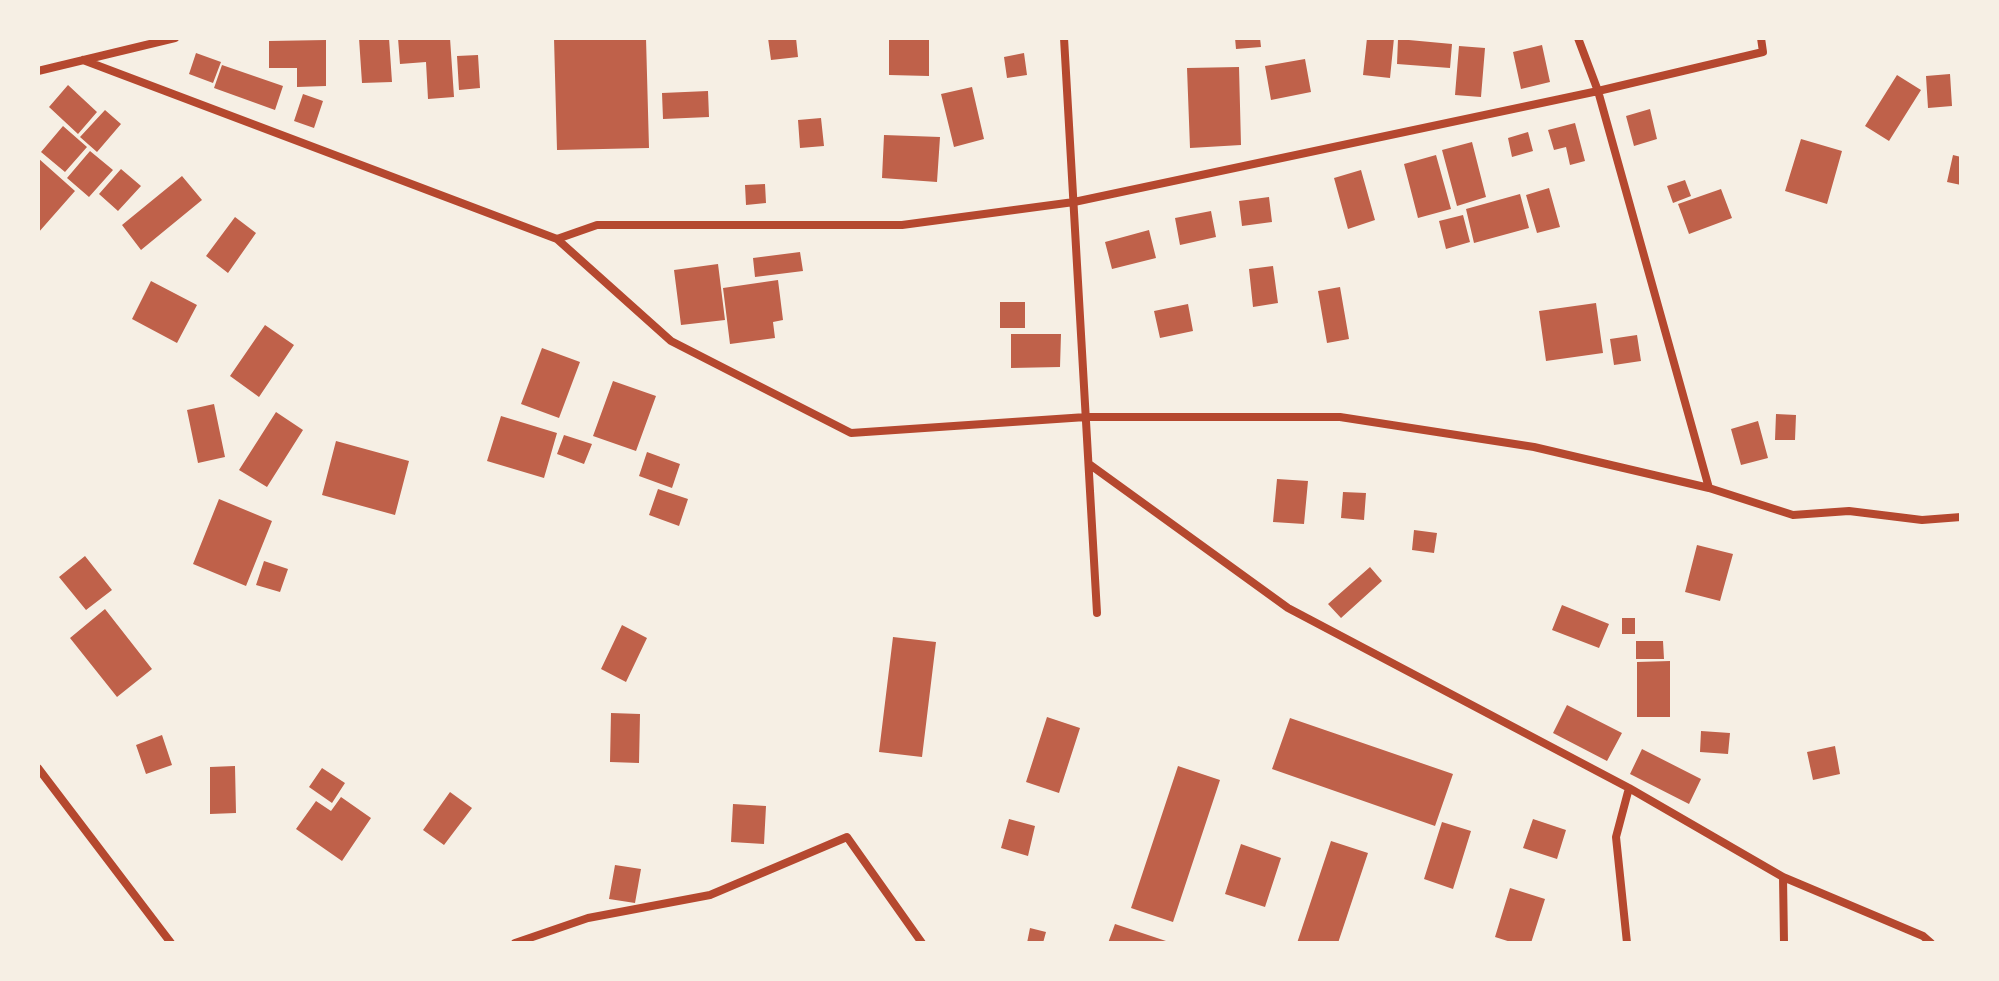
<!DOCTYPE html>
<html>
<head>
<meta charset="utf-8">
<style>
	body { margin:0 }
	#map { position:relative; width:1999px; height:981px; overflow:hidden; background:#f6efe4; font-family:Raleway,sans-serif }
	canvas { display:block }
	.frame { position:absolute; inset:0; border:40px solid #f6efe4; pointer-events:none }
</style>
</head>
<body>
<div id="map">
<canvas width="1999" height="981"></canvas>
<div class="frame"></div>
</div>
<script>
const context = document.querySelector('canvas').getContext('2d');
context.lineJoin = 'round';
function fill(path, color) { context.fillStyle = color; context.fill(path, 'evenodd'); }
const toPath = rows => new Path2D(rows.map(r => 'M' + r).join(''));
function stroke(path, color, width, dash) { context.strokeStyle = color; context.lineWidth = width; context.lineCap = dash ? 'butt' : 'round'; context.setLineDash(dash || []); context.stroke(path); }
const building = toPath([
	[359,38,389,38,392,82,362,83],
	[398,38,450,38,454,97,428,99,426,62,400,64],
	[554,38,646,38,649,148,557,150],
	[768,38,796,38,798,57,771,60],
	[889,38,929,38,929,76,889,75],
	[1235,38,1260,38,1261,47,1236,49],
	[1367,38,1394,38,1390,78,1363,75],
	[1398,39,1452,44,1450,68,1397,64],
	[326,40,326,86,297,87,297,68,269,68,269,41],
	[1542,45,1550,82,1521,89,1513,52],
	[1459,46,1485,48,1481,97,1455,95],
	[196,53,221,62,213,83,189,74],
	[1024,53,1027,75,1007,78,1004,57],
	[478,55,480,88,459,90,457,56],
	[1305,59,1311,92,1271,100,1265,66],
	[222,65,283,86,275,110,214,88],
	[1239,67,1241,145,1190,148,1187,68],
	[1950,74,1952,106,1928,108,1926,76],
	[1897,75,1921,90,1889,141,1865,126],
	[68,85,97,112,78,134,49,107],
	[972,87,984,139,954,147,941,94],
	[708,91,709,117,663,119,662,93],
	[303,94,323,101,314,128,294,121],
	[1650,109,1657,139,1634,146,1626,116],
	[105,110,121,124,97,152,80,137],
	[821,118,824,146,800,148,798,120],
	[1575,123,1585,161,1570,165,1566,147,1554,150,1548,130],
	[63,126,87,147,65,172,41,152],
	[1528,132,1533,151,1512,157,1508,138],
	[884,135,940,137,937,182,882,178],
	[1801,139,1842,151,1827,204,1785,191],
	[1472,142,1486,197,1457,206,1442,150],
	[90,151,113,170,89,197,67,178],
	[1436,155,1451,209,1418,218,1404,164],
	[1953,155,1961,157,1961,185,1947,182],
	[38,158,75,191,38,233],
	[121,169,141,186,118,211,99,194],
	[1361,170,1375,220,1348,229,1334,178],
	[182,176,202,200,141,250,122,225],
	[1685,180,1691,196,1673,203,1667,186],
	[765,184,766,203,746,205,745,185],
	[1549,188,1560,227,1537,233,1526,195],
	[1721,189,1732,218,1689,234,1678,204],
	[1520,194,1529,228,1474,243,1466,209],
	[1269,197,1272,222,1242,226,1239,201],
	[1211,211,1216,237,1180,245,1175,218],
	[1463,215,1470,242,1446,249,1439,221],
	[235,217,256,233,228,273,206,256],
	[1149,230,1156,258,1112,269,1105,242],
	[800,252,803,271,755,277,753,258],
	[718,264,725,320,681,325,674,270],
	[1273,266,1278,303,1253,307,1249,269],
	[778,280,783,320,773,322,775,338,730,344,723,288],
	[151,281,197,305,177,343,132,319],
	[1340,287,1349,339,1327,343,1318,291],
	[1000,302,1025,302,1025,328,1000,328],
	[1596,303,1603,353,1546,361,1539,311],
	[1188,304,1193,331,1160,338,1154,311],
	[265,325,294,345,259,397,230,376],
	[1011,334,1061,334,1060,367,1011,368],
	[1637,335,1641,361,1614,365,1610,339],
	[542,348,580,362,559,418,521,404],
	[613,381,656,396,636,451,593,436],
	[214,404,225,457,198,463,187,410],
	[276,412,303,430,267,487,239,470],
	[1776,414,1796,415,1795,440,1775,440],
	[501,416,557,433,544,478,487,461],
	[1758,421,1768,458,1741,465,1731,429],
	[564,435,592,444,584,464,557,454],
	[336,441,409,461,395,515,322,495],
	[647,452,680,464,672,488,639,476],
	[1277,479,1308,481,1304,524,1273,522],
	[658,489,688,499,679,526,649,515],
	[1343,492,1366,493,1364,520,1341,518],
	[219,499,272,521,246,586,193,564],
	[1414,530,1437,533,1434,553,1412,550],
	[1697,545,1733,554,1720,601,1685,592],
	[85,556,112,590,86,610,59,577],
	[264,561,288,569,280,592,256,585],
	[1370,567,1382,581,1341,618,1328,604],
	[1562,605,1609,624,1599,648,1552,630],
	[105,609,152,669,117,697,70,638],
	[1622,618,1635,618,1635,634,1622,634],
	[622,625,647,638,626,682,601,669],
	[893,637,936,642,922,757,879,752],
	[1636,641,1663,641,1664,659,1636,659],
	[1670,661,1670,717,1637,717,1637,662],
	[1567,705,1622,733,1607,761,1553,733],
	[611,713,640,714,639,763,610,762],
	[1047,717,1080,728,1059,793,1026,782],
	[1290,718,1453,774,1435,826,1272,769],
	[1701,731,1730,733,1728,754,1700,752],
	[162,735,172,765,146,774,136,745],
	[1835,746,1840,774,1813,780,1807,752],
	[1642,749,1701,779,1689,804,1630,774],
	[235,766,236,813,210,814,210,767],
	[1178,766,1220,780,1173,922,1131,908],
	[322,768,345,783,332,803,309,787],
	[450,792,472,808,444,845,423,830],
	[341,797,371,818,342,861,296,829,316,801,331,811],
	[733,804,766,806,764,844,731,842],
	[1009,819,1035,826,1028,856,1001,848],
	[1533,819,1566,830,1557,859,1523,848],
	[1442,822,1471,831,1453,889,1424,879],
	[1331,841,1368,853,1338,943,1297,943],
	[1241,844,1281,858,1265,907,1225,894],
	[615,865,641,869,635,903,609,899],
	[1510,888,1545,899,1531,943,1514,943,1495,937],
	[1115,924,1169,942,1169,943,1108,943],
	[1030,928,1046,932,1043,943,1027,943]
]);
const minor = toPath([
	[1064,38,1097,613],
	[1578,38,1598,91,1709,488],
	[83,60,557,239,671,341,851,433,1086,417,1340,417,1534,447,1709,488,1793,515,1849,511,1922,520,1961,517],
	[38,71,175,38],
	[557,239,597,225,902,225,1074,202,1598,91,1763,52,1761,38],
	[1089,464,1288,608,1629,788,1783,877,1923,936,1931,943],
	[38,768,171,943],
	[1783,877,1784,943],
	[515,943,588,918,710,895,847,837,922,943],
	[1627,943,1616,837,1629,788]
]);
fill(building, '#bf614a');
stroke(minor, '#b5482f', 8);
</script>
</body>
</html>
